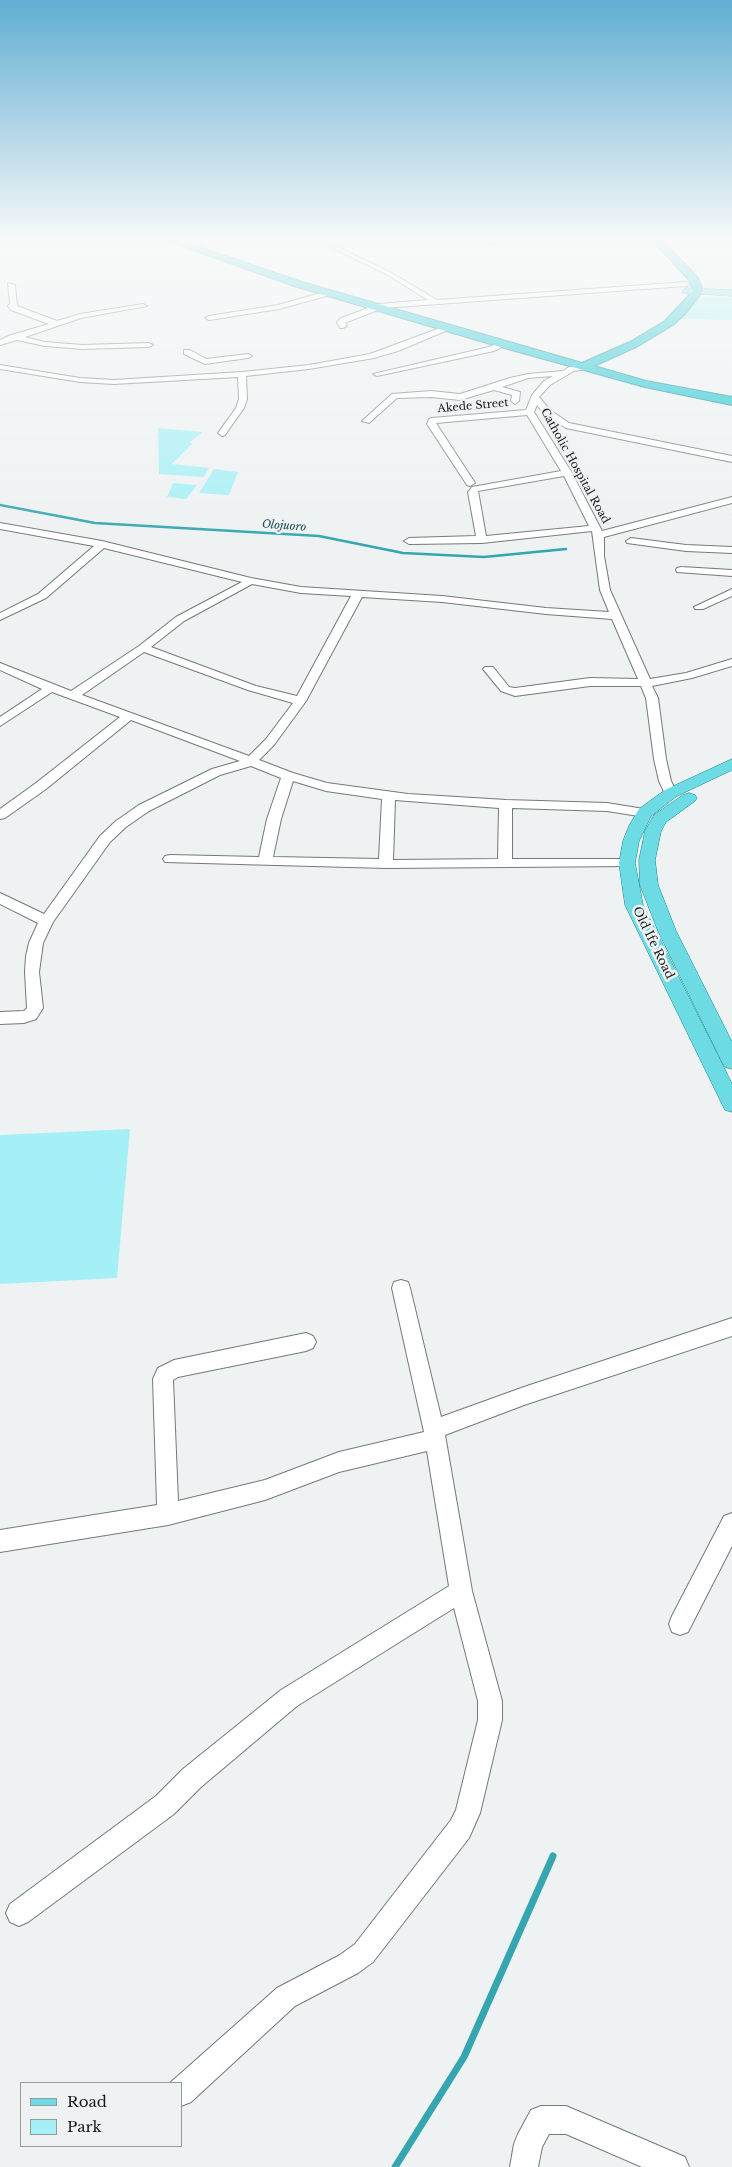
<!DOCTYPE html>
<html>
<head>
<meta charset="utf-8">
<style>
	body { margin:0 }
	#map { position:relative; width:732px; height:2167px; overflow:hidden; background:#eef2f2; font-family:"Libre Baskerville",serif }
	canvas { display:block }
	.legend { position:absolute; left:20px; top:2082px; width:162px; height:65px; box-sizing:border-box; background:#eef2f2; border:1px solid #989b9b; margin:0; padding:6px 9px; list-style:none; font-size:15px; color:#181919 }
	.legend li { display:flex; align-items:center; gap:10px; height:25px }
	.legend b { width:25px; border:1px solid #989b9b }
</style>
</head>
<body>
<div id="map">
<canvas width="732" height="2167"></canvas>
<ul class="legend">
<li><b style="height:6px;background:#6ddbe3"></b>Road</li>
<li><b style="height:14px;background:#a5f0f6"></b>Park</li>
</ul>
</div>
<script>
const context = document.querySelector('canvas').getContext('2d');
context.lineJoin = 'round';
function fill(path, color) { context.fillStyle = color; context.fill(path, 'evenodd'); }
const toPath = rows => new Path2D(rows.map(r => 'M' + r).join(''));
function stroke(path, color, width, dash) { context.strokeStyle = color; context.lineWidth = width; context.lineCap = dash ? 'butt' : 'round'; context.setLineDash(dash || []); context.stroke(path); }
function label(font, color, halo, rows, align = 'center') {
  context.font = font + ' "Libre Baskerville",serif'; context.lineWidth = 5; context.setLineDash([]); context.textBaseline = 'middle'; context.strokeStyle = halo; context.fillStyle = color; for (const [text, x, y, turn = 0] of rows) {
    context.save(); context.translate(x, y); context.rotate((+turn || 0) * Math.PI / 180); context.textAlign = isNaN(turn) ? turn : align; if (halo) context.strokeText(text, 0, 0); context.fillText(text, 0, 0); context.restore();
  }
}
const green = toPath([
	[689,296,732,297,732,320,672,319],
	[158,428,203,432,190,442,192,444,172,464,209,468,204,477,159,474],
	[214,469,238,472,229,495,199,493],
	[173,483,197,485,186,499,167,497],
	[130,1129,117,1278,0,1284,0,1135]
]);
const streamFar2 = toPath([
	[338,246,347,241]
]);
const streamFar1 = toPath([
	[0,505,95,523,319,536,403,553,484,557,566,549]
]);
const stream = toPath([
	[395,2167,464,2057,553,1856]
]);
const minor = toPath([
	[318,241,325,241,390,272,437,300,686,282,690,284,686,286,383,308,347,322,345,323,347,326,343,328,340,328,337,322,341,318,379,304,428,300,386,274,318,241],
	[484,241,492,241,496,243,493,245,484,241],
	[8,283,15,285,17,306,57,321,80,314,143,304,147,306,81,318,25,337,45,342,82,345,149,343,153,345,149,347,82,349,45,346,17,340,0,345,0,340,11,335,49,324,11,310,8,306,10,303,8,283],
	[327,291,331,293,330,295,279,309,209,320,205,318,209,316,278,305,327,291],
	[448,325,455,327,398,351,374,358,309,369,246,376,247,399,244,408,225,435,222,436,218,433,236,408,239,399,238,377,114,384,80,382,0,369,0,365,80,378,114,380,242,372,309,365,370,354,448,325],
	[501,342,504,342,504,346,494,351,377,376,373,374,489,347,501,342],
	[184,350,190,350,206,359,248,354,252,356,248,358,205,364,184,354,184,350],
	[583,365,586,365,586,369,574,371,550,385,539,397,550,410,569,423,732,456,732,462,566,428,544,414,537,405,534,412,572,473,602,531,732,497,732,503,604,537,604,556,610,590,650,679,686,673,732,659,732,666,692,678,652,686,658,698,666,759,671,781,677,793,676,796,666,796,659,781,654,759,646,698,641,686,590,686,515,696,501,691,483,669,485,667,493,667,509,687,515,688,590,678,638,679,612,619,546,614,442,602,362,597,306,701,274,745,259,760,293,773,327,783,408,794,506,800,607,803,650,810,652,813,650,816,645,817,607,811,512,808,512,859,627,859,632,860,634,863,632,866,386,868,165,862,163,859,165,856,170,855,259,857,267,819,281,778,251,766,220,775,149,811,126,827,110,842,53,922,43,943,39,972,43,1008,36,1019,24,1023,0,1024,0,1012,24,1011,27,1008,25,972,26,956,29,943,38,923,0,904,0,893,44,914,100,836,116,821,139,805,212,769,240,761,131,720,46,789,5,818,0,819,0,809,36,783,120,717,52,692,0,726,0,717,42,689,0,670,0,663,71,691,139,646,176,617,242,582,104,548,46,598,0,620,0,613,38,594,94,546,0,529,0,523,102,541,251,578,301,587,442,596,546,608,609,612,600,590,592,531,482,543,409,544,404,541,409,538,476,536,468,492,472,487,561,471,527,415,436,423,475,483,470,486,467,485,427,424,429,419,432,418,526,410,532,395,544,381,553,376,528,378,502,387,520,392,519,401,515,404,511,401,512,395,494,390,460,400,431,397,397,398,369,423,362,421,392,394,431,391,460,394,510,378,528,374,563,371,569,367,583,365],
	[564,476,589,526,486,536,478,491,564,476],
	[252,584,301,593,351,596,297,696,256,686,151,647,184,621,252,584],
	[144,652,248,690,293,703,266,739,249,756,82,695,144,652],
	[293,781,326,791,382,799,379,859,273,857,281,819,293,781],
	[395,800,499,808,498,859,393,860,395,800],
	[631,538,686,545,732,547,732,553,686,551,627,543,626,541,631,538],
	[681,567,732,570,732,576,677,572,676,570,677,568,681,567],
	[732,589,732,596,703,609,695,609,694,607,732,589],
	[401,1280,408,1282,410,1288,441,1417,524,1387,732,1318,732,1336,524,1405,445,1435,472,1591,502,1701,502,1720,480,1813,469,1838,373,1962,358,1973,295,2006,191,2102,181,2106,181,2083,171,2082,277,1988,340,1955,355,1944,451,1820,456,1810,478,1720,478,1701,454,1608,297,1706,201,1787,174,1814,28,1922,19,1926,10,1922,6,1913,10,1904,156,1796,183,1769,281,1690,449,1586,427,1451,339,1472,265,1500,168,1525,0,1552,0,1530,157,1505,153,1379,158,1368,174,1360,306,1333,313,1336,316,1342,313,1348,306,1351,178,1377,173,1380,178,1501,265,1480,339,1452,424,1432,392,1288,394,1282,401,1280],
	[732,1513,732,1546,688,1632,680,1635,672,1632,669,1624,672,1616,724,1516,732,1513],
	[541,2106,566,2106,685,2157,689,2167,642,2167,566,2134,549,2134,542,2147,538,2167,510,2167,514,2144,518,2134,531,2110,541,2106]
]);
const major = toPath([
	[686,288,732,290,732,296,683,293,682,291,686,288],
	[732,759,732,770,677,796,651,816,639,841,635,863,643,905,732,1084,732,1112,725,1110,722,1104,625,905,619,863,623,841,629,826,639,809,665,790,732,759],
	[689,793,695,795,697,798,695,801,666,822,661,831,655,860,658,885,676,931,732,1042,732,1069,725,1067,722,1062,658,931,640,885,639,860,645,831,654,815,683,795,689,793]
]);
const highway = toPath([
	[168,241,181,241,302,282,582,363,630,342,665,321,693,291,690,281,653,241,663,241,698,278,703,291,686,313,673,325,638,346,594,366,646,381,732,397,732,405,645,387,497,346,294,286,168,241]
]);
const farStreetnames = [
	["Akede Street",473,406,-5],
	["Catholic Hospital Road",575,466,61]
];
const farWaternames = [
	["Olojuoro",284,526,4]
];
const streetNames = [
	["Old Ife Road",653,943,64]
];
fill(green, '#a5f0f6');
stroke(streamFar2, '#35a6b0', 2);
stroke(streamFar1, '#35a6b0', 2.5);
stroke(stream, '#35a6b0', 7);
stroke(minor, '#757979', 2);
stroke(major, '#108890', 1);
stroke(highway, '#108890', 2);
fill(minor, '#fff');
fill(major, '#6ddbe3');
fill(highway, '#0cc3d0');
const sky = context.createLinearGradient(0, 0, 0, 544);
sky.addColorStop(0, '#60aed2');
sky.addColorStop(0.44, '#f7f9f9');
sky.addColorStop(1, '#f7f9f900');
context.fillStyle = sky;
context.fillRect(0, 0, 732, 544);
label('11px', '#181919', '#eef2f2', farStreetnames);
label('italic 11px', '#204f54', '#eef2f2', farWaternames);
label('12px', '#181919', '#eef2f2', streetNames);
</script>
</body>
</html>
